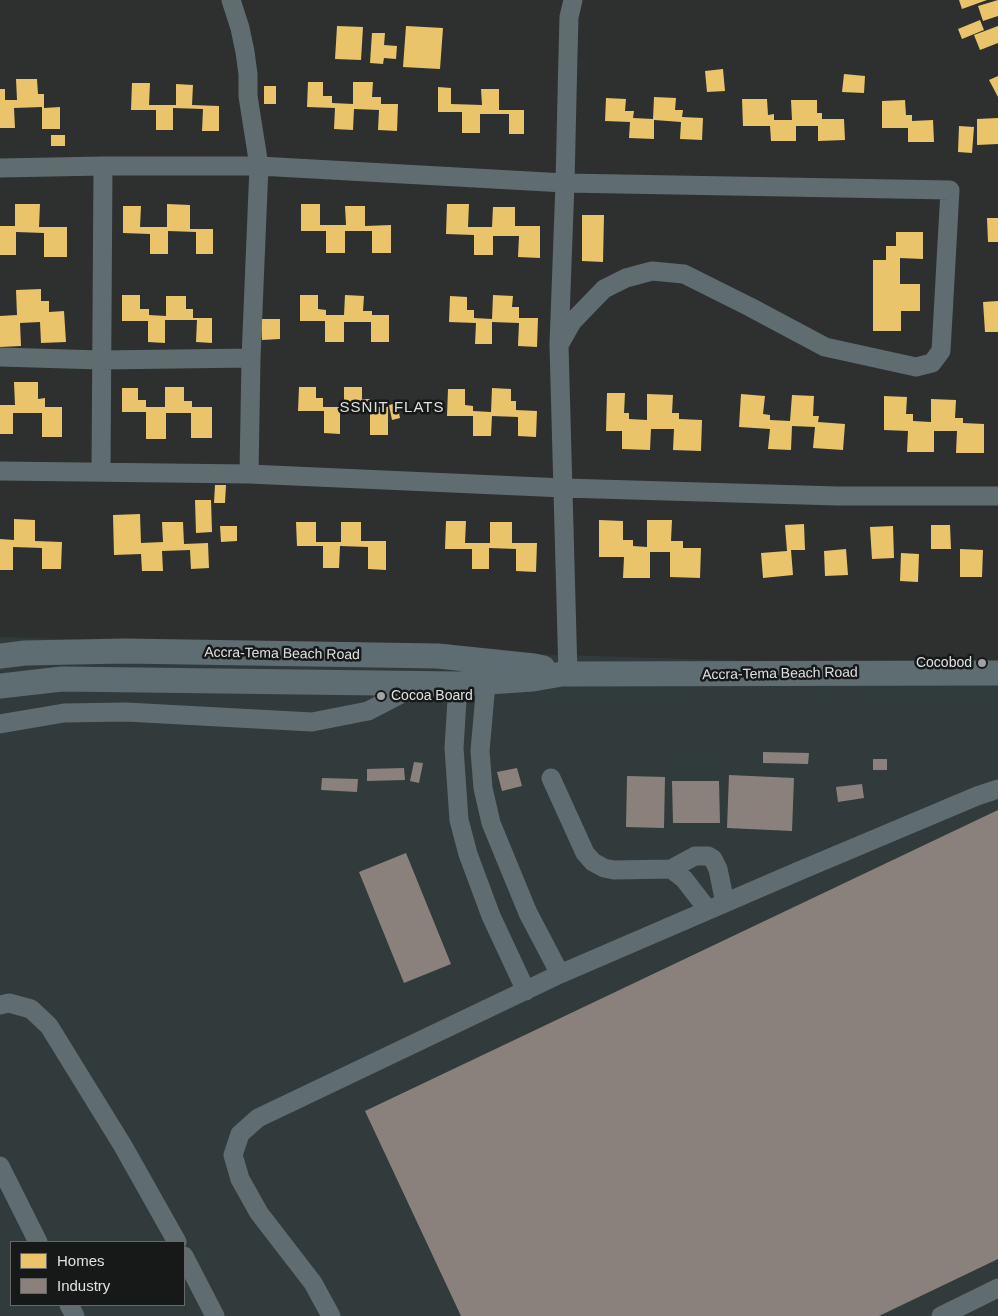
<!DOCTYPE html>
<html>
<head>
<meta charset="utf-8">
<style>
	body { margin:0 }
	#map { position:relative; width:998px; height:1316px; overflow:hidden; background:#2e3030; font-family:Helvetica,sans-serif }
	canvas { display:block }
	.legend { position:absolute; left:10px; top:1241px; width:175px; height:65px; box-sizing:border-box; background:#171919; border:1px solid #676969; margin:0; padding:6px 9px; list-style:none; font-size:15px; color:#dee1e1 }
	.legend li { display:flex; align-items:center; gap:10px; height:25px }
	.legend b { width:25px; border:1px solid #676969 }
</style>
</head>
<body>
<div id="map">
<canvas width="998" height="1316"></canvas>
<ul class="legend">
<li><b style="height:14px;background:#e9c46a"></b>Homes</li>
<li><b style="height:14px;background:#8a817c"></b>Industry</li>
</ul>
</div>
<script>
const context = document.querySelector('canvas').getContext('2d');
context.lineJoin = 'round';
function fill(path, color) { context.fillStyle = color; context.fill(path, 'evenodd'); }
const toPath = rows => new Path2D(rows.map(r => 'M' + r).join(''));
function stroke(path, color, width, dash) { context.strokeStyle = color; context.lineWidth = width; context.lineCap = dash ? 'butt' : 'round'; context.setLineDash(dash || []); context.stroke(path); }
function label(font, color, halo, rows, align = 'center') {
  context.font = font + ' Helvetica,sans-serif'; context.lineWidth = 5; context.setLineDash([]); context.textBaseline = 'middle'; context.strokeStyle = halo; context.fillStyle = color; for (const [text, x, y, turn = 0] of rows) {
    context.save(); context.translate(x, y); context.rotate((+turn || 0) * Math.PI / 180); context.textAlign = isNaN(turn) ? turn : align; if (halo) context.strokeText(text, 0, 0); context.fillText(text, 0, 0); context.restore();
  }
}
const built = toPath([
	[0,637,998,669,998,1316,0,1316],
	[11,1242,184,1242,184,1305,11,1305]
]);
const homes = toPath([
	[959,0,987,0,962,9],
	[998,0,998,16,983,21,978,6],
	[980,20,984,30,962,39,958,29],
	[337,26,363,27,361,60,335,59],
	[406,26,443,28,440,69,403,67],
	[998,26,998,43,980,50,974,35],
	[372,33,385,33,384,45,397,46,396,59,384,58,383,64,370,63],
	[723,69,725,91,707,92,705,71],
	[844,74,865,76,864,93,842,92],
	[998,76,998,97,989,80],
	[16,79,37,79,38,94,44,94,44,108,60,107,60,129,42,129,42,107,14,108,15,128,0,128,0,89,5,89,5,100,17,100],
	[308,82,323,82,323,96,332,96,332,103,353,104,353,82,373,82,372,97,381,97,381,104,398,104,397,131,378,130,379,110,354,109,353,130,334,129,335,108,307,107],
	[132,83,150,83,149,105,176,105,176,84,193,85,192,105,219,106,219,131,202,131,203,109,173,108,173,130,156,130,156,110,131,110],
	[264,86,276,86,276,104,264,104],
	[438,87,451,88,451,104,482,105,481,89,499,89,499,110,524,110,524,134,509,134,509,114,480,114,480,133,462,133,462,112,438,112],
	[654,97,676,98,675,110,683,110,682,117,703,118,702,140,680,139,681,122,654,120,654,139,629,138,630,122,605,121,606,98,626,99,625,111,634,111,633,118,653,119],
	[742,99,767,99,768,115,774,114,774,120,792,120,791,100,817,100,817,113,822,113,822,119,844,119,845,140,818,141,818,126,796,126,796,141,771,141,770,126,743,126],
	[905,100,906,115,912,115,912,121,933,120,934,142,908,142,908,128,882,128,882,101],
	[998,118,998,144,977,145,977,119],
	[959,126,974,127,972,153,958,152],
	[51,135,65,135,65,146,51,146],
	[15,204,40,204,39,227,67,227,67,257,44,257,44,233,16,232,16,255,0,255,0,226,15,226],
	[167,204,190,205,190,229,213,229,213,254,196,254,196,232,168,231,168,254,150,254,150,234,123,233,123,206,141,206,140,227,167,227],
	[301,204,320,204,320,225,346,225,345,206,365,206,365,226,391,225,391,253,372,253,372,231,345,231,345,253,326,253,326,231,301,231],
	[447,204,469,204,468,227,492,227,493,207,515,207,515,226,540,226,540,258,518,257,519,236,493,236,493,255,474,255,474,235,446,234],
	[582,215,604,215,603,262,582,261],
	[987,218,998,218,998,242,988,242],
	[896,232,923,232,923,259,900,258,900,284,920,284,920,311,901,311,901,331,873,331,873,260,886,260,886,246,896,246],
	[41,289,41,301,49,301,49,312,64,311,66,342,41,343,40,322,20,323,21,346,0,347,0,316,17,315,16,290],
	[122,295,140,295,140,309,149,309,149,315,166,316,166,296,186,296,186,309,193,309,193,318,212,318,212,343,196,342,197,320,165,320,165,343,148,342,148,321,122,321],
	[300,295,318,295,318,309,326,310,326,315,344,315,345,295,364,296,363,311,372,311,372,315,389,315,389,342,371,342,371,322,344,322,344,342,325,342,325,321,300,321],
	[493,295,513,296,512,307,519,307,519,318,538,318,537,347,518,346,519,323,492,322,492,344,475,344,476,323,449,322,450,296,467,297,467,310,474,310,474,318,492,319],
	[998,301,998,332,985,332,983,302],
	[261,319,280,319,280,339,262,340],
	[14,382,38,382,38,399,45,398,45,407,62,407,62,437,42,437,42,413,13,413,13,434,0,434,0,405,15,405],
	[165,387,184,387,184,401,192,401,192,407,212,407,212,438,191,438,191,413,166,413,166,439,146,439,146,412,122,412,122,388,138,388,138,400,146,400,146,407,165,407],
	[299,387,316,387,316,398,323,398,323,407,344,407,344,387,362,387,362,399,370,399,370,407,388,407,388,435,370,435,370,412,340,412,340,434,324,433,324,411,298,411],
	[492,388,511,389,511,401,516,401,516,410,537,411,536,437,518,436,518,417,492,416,491,436,473,436,473,416,447,416,448,389,465,389,465,405,473,406,473,411,491,412],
	[607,393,625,393,624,413,629,413,629,419,647,420,647,394,673,395,672,413,679,413,679,419,702,420,701,451,673,450,674,429,651,429,650,450,622,449,622,431,606,431],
	[741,394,765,396,763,414,770,415,770,420,790,421,792,395,814,396,813,416,819,416,818,422,845,424,843,450,813,448,815,427,792,426,791,450,768,449,770,429,739,427],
	[884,396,907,397,906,414,913,414,913,421,931,422,931,399,956,400,955,418,963,418,963,423,984,424,984,453,956,453,957,431,934,431,934,452,907,452,908,431,884,430],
	[397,403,400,418,392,420,389,405],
	[215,485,226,485,225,503,214,503],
	[195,500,211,500,212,532,196,533],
	[140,514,141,543,163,542,162,522,183,522,184,544,208,543,209,568,191,569,190,550,162,551,163,571,142,571,141,554,114,555,113,515],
	[14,519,35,520,35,541,62,542,61,569,42,569,42,548,13,547,13,570,0,570,0,539,14,540],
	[599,520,623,521,623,540,633,540,633,546,647,547,647,520,672,520,671,541,683,541,683,548,701,548,700,578,670,577,670,552,650,552,650,578,623,578,624,557,599,557],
	[446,521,466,521,465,543,490,543,490,522,512,522,512,543,537,543,536,572,516,571,516,549,489,548,489,569,472,569,472,549,445,549],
	[296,522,316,522,316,542,341,542,341,522,361,522,361,541,386,541,386,570,368,569,368,547,340,546,339,568,323,568,323,546,297,546],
	[804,524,805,550,791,550,793,575,763,578,761,553,787,551,785,525],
	[931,525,950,525,951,549,931,549],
	[220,526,237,526,237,541,221,542],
	[893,526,894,558,872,559,870,527],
	[846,549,848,575,825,576,824,551],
	[960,549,983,550,982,577,960,577],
	[901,553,919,554,918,582,900,581]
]);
const industry = toPath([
	[763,752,809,753,808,764,763,763],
	[873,759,887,759,887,770,873,770],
	[414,762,423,763,419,783,410,781],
	[404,768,405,780,367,781,367,769],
	[517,768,522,786,502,791,497,772],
	[729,775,794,778,792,831,727,828],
	[627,776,665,777,664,828,626,827],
	[322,778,358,779,357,792,321,790],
	[672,781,719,781,720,823,673,823],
	[862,784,864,798,838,802,836,787],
	[998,810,998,1259,879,1316,461,1316,365,1111],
	[406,853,451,964,404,983,359,872]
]);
const minor = toPath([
	[231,0,240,28,245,52,248,74,248,96,259,166,251,358,249,474],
	[0,168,103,166,259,166,565,183,559,345,568,674],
	[559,345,572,322,604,289,626,278,652,271,684,274,750,307,825,347,916,367,932,363,941,351,950,190,565,183,568,54,569,17,573,0],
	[0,357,101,360,251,358],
	[0,471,249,474,564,488,837,496,998,496],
	[101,472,103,166],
	[486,683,480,751,483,788,491,823,528,913,560,974],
	[458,684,454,748,459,820,468,854,491,916,526,991],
	[0,724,64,713,126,712,312,722,368,711,420,684],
	[551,778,585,853,593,862,604,868,614,870,671,869,695,856,708,856,713,859,718,869,725,903],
	[671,869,684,879,708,910],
	[0,1005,9,1003,31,1009,49,1026,123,1146,177,1242],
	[0,1166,38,1242],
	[184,1256,215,1316],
	[69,1305,75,1316],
	[331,1316,313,1283,259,1213,240,1179,233,1155,240,1134,258,1118,560,974,799,871,977,796,998,789],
	[941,1316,998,1288]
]);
const major = toPath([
	[0,656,25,653,125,651,438,656,534,666,543,668],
	[0,686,62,679,458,684,533,679,562,674,998,673]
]);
const markers = [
	[982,663,5,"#a0a3a3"],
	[381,696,5,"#a0a3a3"]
];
const streetNames = [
	["Accra-Tema Beach Road",282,654,1],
	["Accra-Tema Beach Road",780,674,-1]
];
const poiNames = [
	["Cocobod",972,663],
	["Cocoa Board",391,696,"left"]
];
const neighbourhoodNames = [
	["SSNIT FLATS",392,408]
];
fill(built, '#323b3b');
fill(homes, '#e9c46a');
fill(industry, '#8a817c');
stroke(minor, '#5f6d71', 19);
stroke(major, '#5e6d71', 25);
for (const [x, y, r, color] of markers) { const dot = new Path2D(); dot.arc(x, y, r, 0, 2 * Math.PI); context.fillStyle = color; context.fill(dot); stroke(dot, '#171919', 2); }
label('14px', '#dee1e1', '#171919', streetNames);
label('14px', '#dee1e1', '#171919', poiNames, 'right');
context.letterSpacing = '1px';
label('15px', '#dee1e1', '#171919', neighbourhoodNames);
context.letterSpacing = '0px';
</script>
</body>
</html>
